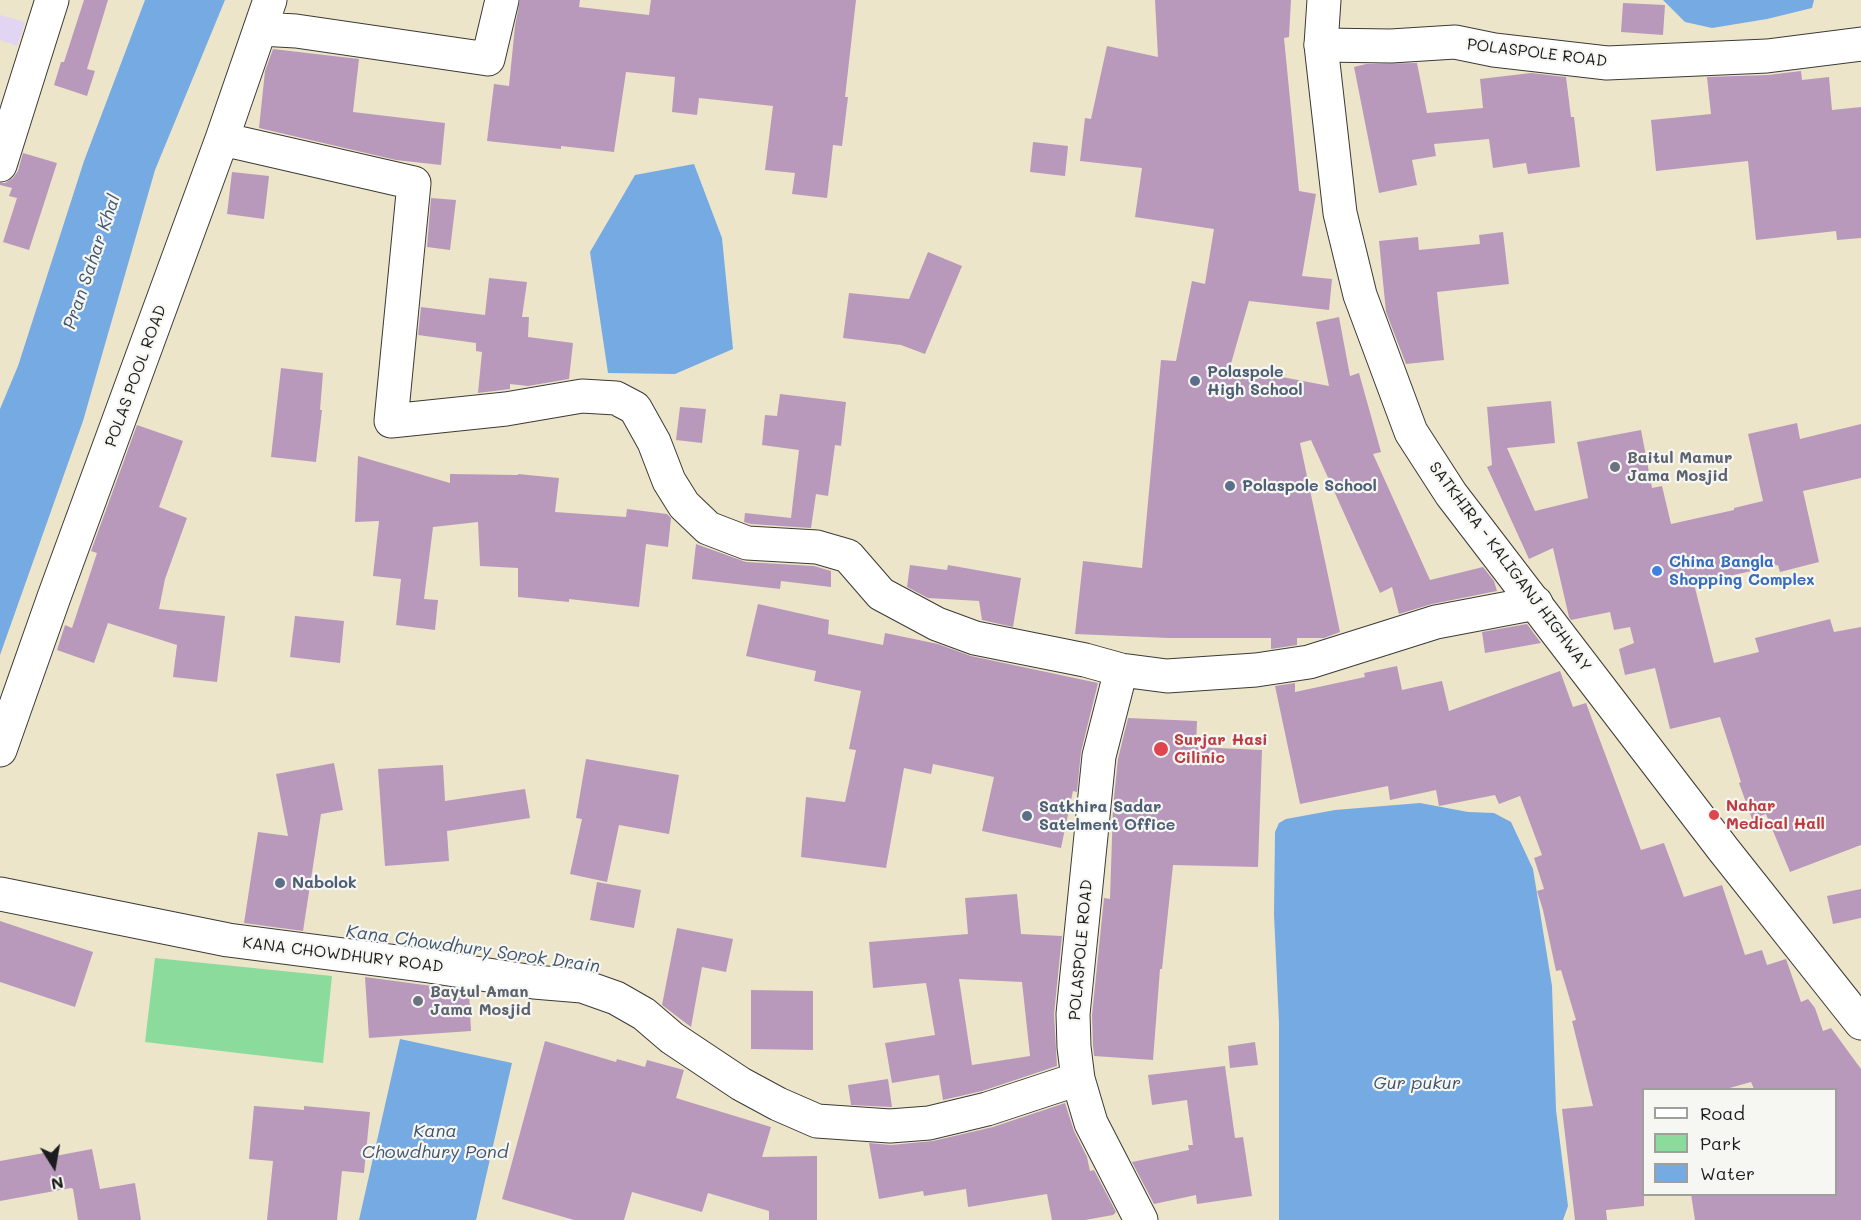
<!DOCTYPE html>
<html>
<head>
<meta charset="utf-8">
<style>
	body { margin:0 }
	#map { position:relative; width:1861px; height:1220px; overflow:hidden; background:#ede5c9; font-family:Mali,sans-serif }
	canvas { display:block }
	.legend { position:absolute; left:1642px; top:1088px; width:195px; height:108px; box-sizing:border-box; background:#f6f6f2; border:2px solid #9f9f9c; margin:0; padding:8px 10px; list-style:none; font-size:18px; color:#1c1c1c }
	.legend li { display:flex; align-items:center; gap:12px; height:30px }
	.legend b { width:30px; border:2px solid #9f9f9c }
	.north { position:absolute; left:24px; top:1136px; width:60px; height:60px; -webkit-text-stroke:4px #f6f6f2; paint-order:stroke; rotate:169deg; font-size:16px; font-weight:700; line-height:24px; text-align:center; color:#1c1c1c }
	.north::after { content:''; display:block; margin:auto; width:21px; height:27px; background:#1c1c1c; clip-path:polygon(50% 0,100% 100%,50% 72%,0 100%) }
</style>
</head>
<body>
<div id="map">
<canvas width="1861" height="1220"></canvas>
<ul class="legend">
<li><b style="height:8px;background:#fff"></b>Road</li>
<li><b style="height:16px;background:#8bdc9c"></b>Park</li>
<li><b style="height:16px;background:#76aae3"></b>Water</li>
</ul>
<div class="north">N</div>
</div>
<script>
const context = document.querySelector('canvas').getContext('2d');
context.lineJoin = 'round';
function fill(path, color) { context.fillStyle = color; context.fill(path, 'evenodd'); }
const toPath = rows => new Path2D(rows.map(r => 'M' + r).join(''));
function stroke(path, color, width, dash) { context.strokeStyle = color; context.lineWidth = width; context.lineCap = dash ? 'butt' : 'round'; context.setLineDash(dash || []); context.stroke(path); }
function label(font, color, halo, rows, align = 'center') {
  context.font = font + ' Mali,sans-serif'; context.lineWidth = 4.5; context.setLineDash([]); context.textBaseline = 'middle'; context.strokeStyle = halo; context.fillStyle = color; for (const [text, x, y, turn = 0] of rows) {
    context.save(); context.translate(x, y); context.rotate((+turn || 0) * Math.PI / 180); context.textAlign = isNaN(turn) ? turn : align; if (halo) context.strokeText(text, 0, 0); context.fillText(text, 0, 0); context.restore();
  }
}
const built = toPath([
	[0,15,25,22,17,46,0,40]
]);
const green = toPath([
	[155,958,332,976,323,1063,145,1042]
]);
const water = toPath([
	[145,0,225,0,155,170,83,421,0,655,0,409,18,366,84,161],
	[1663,0,1814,0,1812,8,1767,19,1712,28,1685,22],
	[694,164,722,238,733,349,675,374,608,373,590,252,635,175],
	[1420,803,1468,812,1494,813,1511,822,1533,869,1552,986,1556,1110,1568,1206,1563,1220,1279,1220,1279,1023,1274,914,1275,832,1279,823,1286,819,1335,810],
	[400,1039,512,1063,476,1220,359,1220]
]);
const building = toPath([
	[84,0,108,0,87,69,95,71,87,96,54,85,61,62,64,62],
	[520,0,580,0,579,7,649,15,651,0,856,0,845,97,848,97,842,146,833,145,827,198,792,194,795,173,765,170,773,106,699,98,697,115,672,112,675,77,626,72,614,152,561,146,561,149,487,141,494,84,509,86,515,26],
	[1155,0,1291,0,1289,37,1284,38,1299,191,1316,194,1302,276,1332,279,1329,310,1249,301,1230,367,1329,386,1316,322,1339,317,1350,376,1359,373,1381,452,1373,454,1430,580,1483,567,1494,581,1497,591,1432,604,1399,614,1392,587,1380,593,1311,440,1300,443,1340,632,1324,638,1297,638,1297,645,1271,649,1271,638,1168,638,1075,634,1083,561,1142,568,1161,360,1176,361,1192,281,1205,284,1214,229,1135,217,1142,168,1080,161,1085,118,1091,119,1107,46,1158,57],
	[1623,3,1665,5,1663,35,1621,32],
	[273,49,359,59,353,112,445,123,441,165,396,160,259,128,265,71],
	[1417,63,1427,113,1483,108,1480,79,1531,73,1566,77,1571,117,1574,117,1580,167,1528,174,1526,163,1493,168,1489,139,1434,144,1436,156,1412,160,1417,185,1379,193,1354,67,1366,64],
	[1801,71,1802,80,1829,77,1832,110,1861,107,1861,238,1837,240,1836,231,1756,240,1748,161,1656,171,1651,120,1711,114,1707,77,1768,75],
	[1033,142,1068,146,1065,176,1030,172],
	[23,153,57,163,29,250,3,242,17,198,9,196,12,188,0,185,0,183,5,183,13,178,18,171],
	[232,172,269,176,264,219,227,214],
	[431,198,456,200,450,250,427,247],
	[1503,232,1509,284,1437,292,1444,360,1406,364,1386,312,1379,241,1418,237,1419,250,1480,244,1479,235],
	[928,252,962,266,925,354,901,345,843,338,849,293,909,299],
	[489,278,527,282,522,317,529,317,528,337,573,343,569,379,528,386,510,384,510,389,478,393,482,352,476,351,476,343,418,335,421,307,485,315],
	[281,368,323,373,320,410,322,410,316,462,271,457],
	[780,394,846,402,841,446,835,445,828,496,816,494,811,528,751,524,744,522,745,513,791,518,799,450,762,445,765,415,777,416],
	[1551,401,1555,443,1507,448,1535,511,1588,498,1577,442,1641,430,1652,488,1662,486,1671,524,1734,510,1734,508,1763,501,1748,434,1797,423,1800,439,1861,424,1861,478,1803,491,1819,562,1780,572,1778,565,1694,584,1714,663,1759,652,1755,638,1830,619,1834,632,1861,627,1861,845,1790,872,1766,814,1752,819,1739,783,1741,782,1720,717,1670,729,1655,668,1625,675,1619,649,1634,643,1630,627,1614,630,1610,612,1571,620,1569,617,1553,548,1529,559,1487,467,1492,465,1487,407],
	[680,407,706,409,702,443,676,440],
	[137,425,183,441,159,507,187,518,165,579,159,609,225,616,217,682,173,677,177,645,108,623,94,663,57,650,65,625,72,628,97,553,91,551],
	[358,456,450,483,450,474,518,475,518,474,559,478,555,512,626,517,627,509,667,514,671,518,668,547,646,544,639,607,569,599,569,602,518,597,518,568,480,566,478,522,433,527,424,599,438,600,435,630,396,625,401,579,373,576,379,521,355,522],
	[696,544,746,562,814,566,831,571,831,587,781,581,780,589,692,579],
	[910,565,947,570,948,565,1021,578,1013,627,982,620,979,601,928,598,907,587],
	[758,604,829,620,828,634,883,645,885,633,938,644,971,656,1098,683,1081,752,1077,792,1073,791,1061,848,982,831,994,777,933,764,931,774,904,768,886,868,801,857,806,797,845,802,856,750,849,749,861,691,814,681,816,671,746,656],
	[295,616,344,621,340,663,290,657],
	[1527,624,1541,643,1485,653,1482,632],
	[1397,666,1402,690,1442,681,1449,711,1560,671,1573,707,1586,703,1641,850,1664,843,1684,897,1722,885,1745,955,1762,950,1767,965,1786,959,1801,1002,1808,999,1815,1008,1823,1031,1831,1028,1861,1069,1861,1220,1695,1220,1691,1194,1836,1194,1836,1089,1754,1089,1751,1082,1726,1089,1644,1089,1644,1206,1606,1210,1607,1220,1575,1220,1562,1109,1593,1106,1572,1021,1576,1020,1561,970,1556,971,1543,910,1537,891,1544,889,1534,858,1542,855,1520,796,1499,804,1495,795,1439,806,1436,790,1390,800,1388,786,1300,804,1275,686,1295,683,1295,692,1365,677,1364,673],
	[1128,718,1197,721,1196,747,1262,750,1258,867,1173,865,1162,969,1160,969,1153,1060,1094,1056,1093,1046,1092,1015,1104,898,1110,899,1113,807,1118,759],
	[586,759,679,775,669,834,619,825,607,882,570,874,582,819,576,818],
	[334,763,343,810,321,814,303,931,244,923,258,832,288,836,276,774],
	[443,765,445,801,525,789,530,818,447,831,449,861,385,866,378,769],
	[597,882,641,890,634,928,590,920],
	[1861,889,1861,918,1833,924,1827,896],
	[1017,894,1021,934,1062,936,1054,1014,1057,1066,982,1091,943,1100,939,1075,892,1083,885,1043,935,1035,926,983,873,988,869,942,968,934,965,898],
	[959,979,1022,982,1030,1056,972,1065],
	[0,921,93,952,75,1007,0,982],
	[677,928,733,939,726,972,702,967,691,1027,662,1005],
	[365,977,469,991,471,1031,369,1038],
	[751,990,813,991,813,1050,751,1049],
	[545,1041,616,1062,617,1059,645,1067,647,1060,684,1070,676,1098,771,1127,762,1157,817,1156,817,1220,769,1220,769,1211,708,1193,702,1212,632,1192,624,1220,574,1220,502,1199],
	[1255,1042,1258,1065,1230,1068,1228,1046],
	[1225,1066,1235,1138,1243,1137,1252,1196,1197,1204,1196,1195,1154,1204,1132,1162,1189,1150,1188,1145,1193,1145,1187,1100,1152,1105,1148,1075],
	[888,1079,892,1107,851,1105,848,1085],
	[1065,1103,1074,1131,1087,1157,1090,1171,1094,1170,1116,1212,1113,1215,1085,1220,1052,1220,1047,1194,968,1207,966,1189,924,1196,923,1191,879,1199,869,1143,891,1145,933,1141,993,1127],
	[254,1106,304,1110,304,1106,370,1112,364,1173,342,1171,337,1220,267,1220,273,1161,249,1159],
	[92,1149,100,1189,135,1183,141,1220,78,1220,73,1189,71,1188,0,1201,0,1161,55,1151,55,1156]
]);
const street = toPath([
	[1321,45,1391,46,1455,42,1494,50,1607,63,1767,56,1861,44]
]);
const secondary = toPath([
	[260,29,296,31,488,59,502,0],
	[222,139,414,183,391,421,506,409,582,396,616,398,635,408,654,442,669,481,684,505,708,528,747,543,817,547,848,556,881,594,937,624,975,638,1085,660,1121,670,1167,676,1256,670,1309,662,1436,622,1536,603],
	[0,165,52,0],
	[1121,670,1099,756,1073,1014,1074,1047,1078,1079,1091,1123,1141,1220],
	[0,750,54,597,222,139,270,0],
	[0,894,228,940,429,966,534,982,582,986,616,998,644,1014,672,1038,741,1084,778,1104,817,1121,890,1126,929,1123,987,1109,1078,1079]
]);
const highway = toPath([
	[1324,0,1321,45,1340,213,1360,295,1411,432,1451,494,1723,849,1861,1023]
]);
const markers = [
	[1195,381,6,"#5c6f8a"],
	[1615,467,6,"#6b7280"],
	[1230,486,6,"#5c6f8a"],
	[1657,571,6,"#3f7fe0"],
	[1161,749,8,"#e0444e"],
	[1714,815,6,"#e0444e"],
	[1027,816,6,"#5c6f8a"],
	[280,883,6,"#5c6f8a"],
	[418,1001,6,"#6b7280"]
];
const streetNames = [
	["POLASPOLE ROAD",1537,53,7],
	["POLAS POOL ROAD",136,376,-70],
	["SATKHIRA - KALIGANJ HIGHWAY",1510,567,53],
	["POLASPOLE ROAD",1081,950,-85],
	["KANA CHOWDHURY ROAD",343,955,7]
];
const serviceNames = [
	["Polaspole",1207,372],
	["High School",1207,390],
	["Polaspole School",1242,486],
	["Satkhira Sadar",1039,807],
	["Satelment Office",1039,825],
	["Nabolok",292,883]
];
const worshipNames = [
	["Baitul Mamur",1627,458],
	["Jama Mosjid",1627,476],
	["Baytul Aman",430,992],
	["Jama Mosjid",430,1010]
];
const shopNames = [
	["China Bangla",1669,562],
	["Shopping Complex",1669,580]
];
const healthNames = [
	["Surjar Hasi",1174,740],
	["Cilinic",1174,758],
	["Nahar",1726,806],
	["Medical Hall",1726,824]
];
const waterNames = [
	["Pran Sahar Khal",92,262,-71],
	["Kana Chowdhury Sorok Drain",473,949,8],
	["Gur pukur",1417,1083],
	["Kana",435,1131],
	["Chowdhury Pond",435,1152]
];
fill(built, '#e2d4f3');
fill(green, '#8bdc9c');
fill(water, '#76aae3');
fill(building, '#b899bc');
stroke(street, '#3b3a36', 35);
stroke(secondary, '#3b3a36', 35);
stroke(highway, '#3b3a36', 35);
stroke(street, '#fff', 33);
stroke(secondary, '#fff', 33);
stroke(highway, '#fff', 33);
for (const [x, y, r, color] of markers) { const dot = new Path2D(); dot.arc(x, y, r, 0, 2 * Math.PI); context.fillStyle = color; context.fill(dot); stroke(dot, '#f6f6f2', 2); }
label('16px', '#1c1c1c', '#f6f6f2', streetNames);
label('bold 16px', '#4e5e75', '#f6f6f2', serviceNames, 'left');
label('bold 16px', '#5b616d', '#f6f6f2', worshipNames, 'left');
label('bold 16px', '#366cbe', '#f6f6f2', shopNames, 'left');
label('bold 16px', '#be3a42', '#f6f6f2', healthNames, 'left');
label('italic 18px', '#40556c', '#f6f6f2', waterNames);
</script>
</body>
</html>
